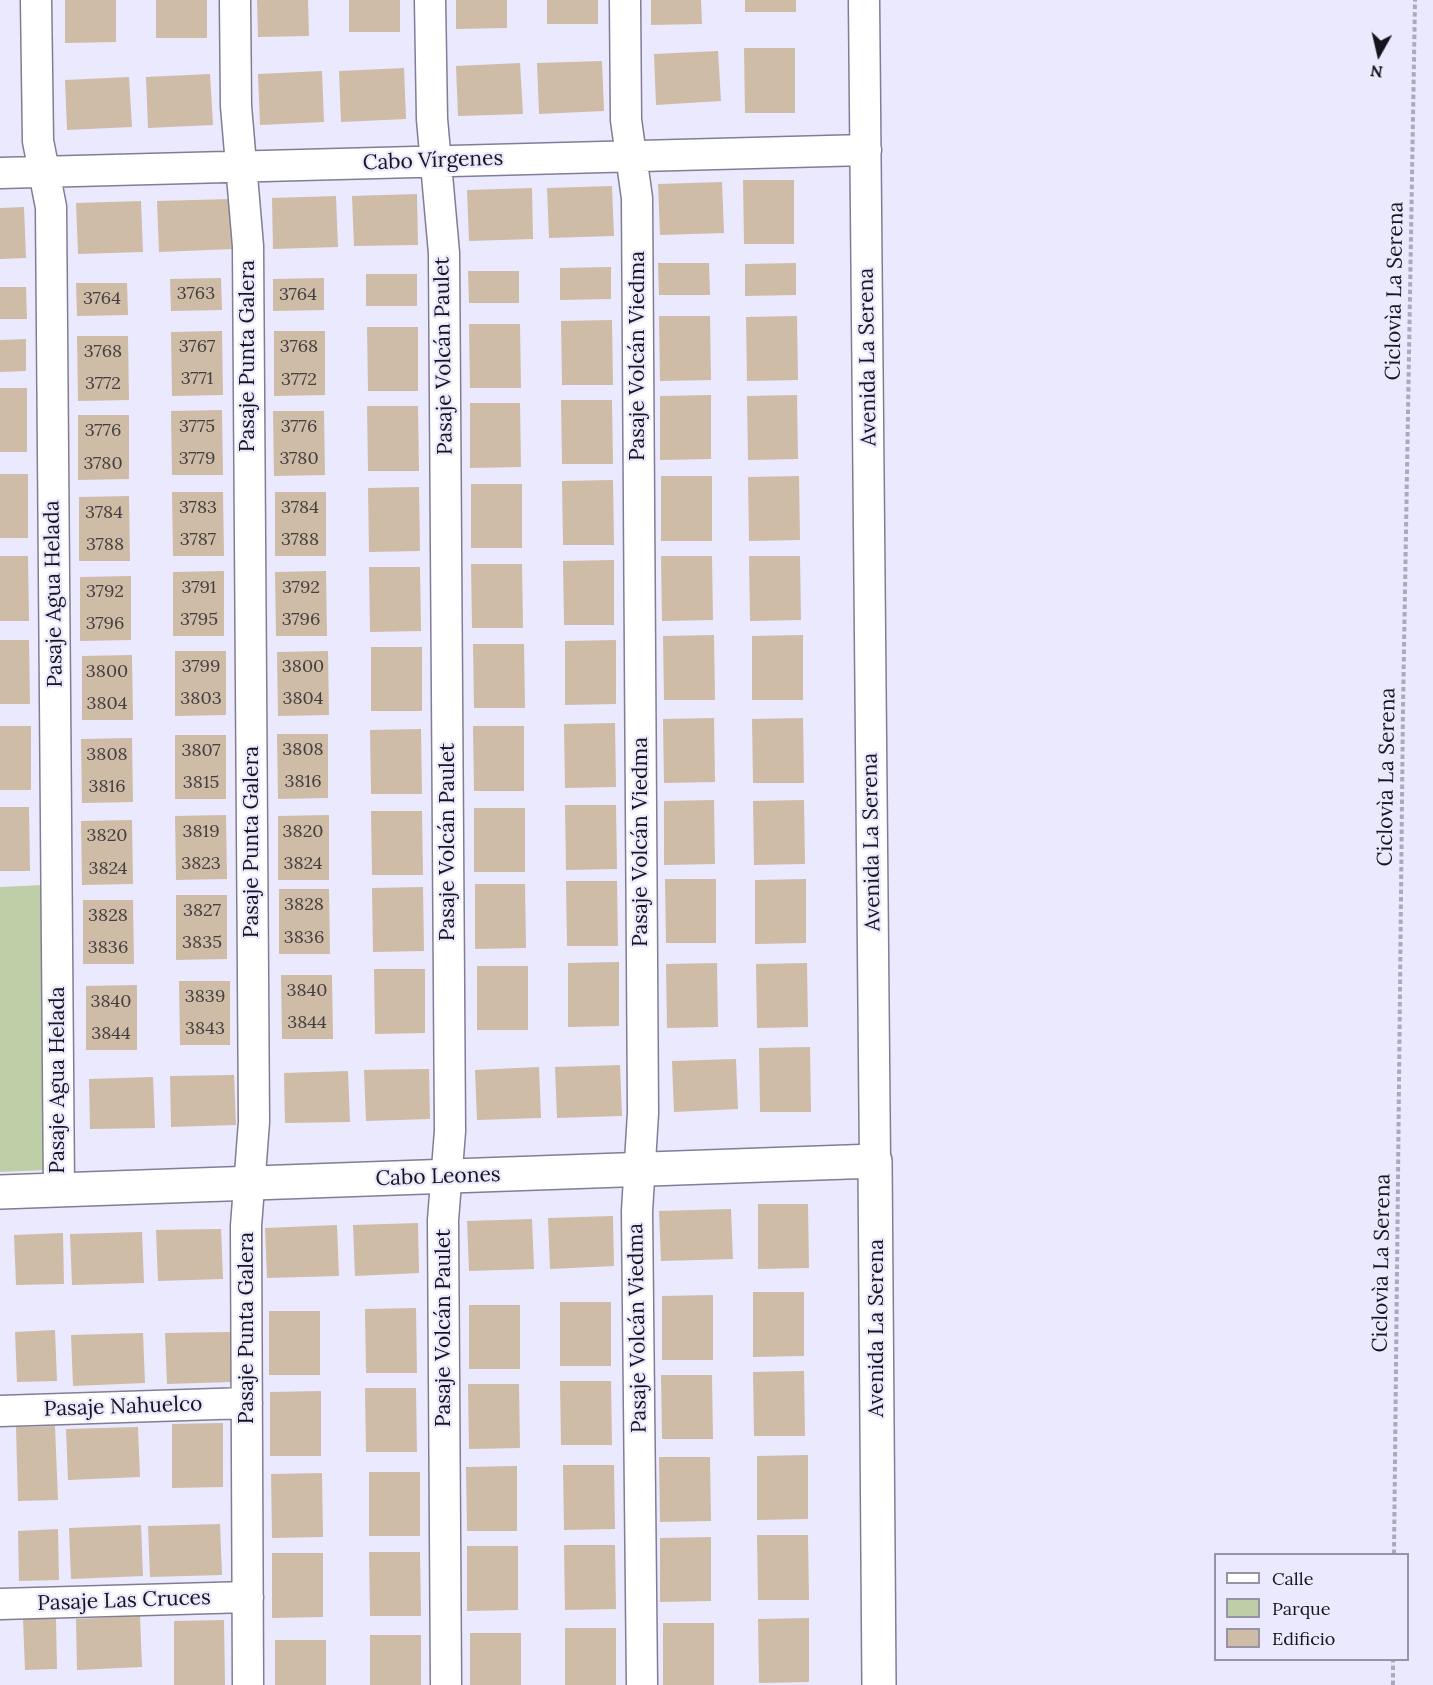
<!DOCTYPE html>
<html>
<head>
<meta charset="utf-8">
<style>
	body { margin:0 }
	#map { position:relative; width:1433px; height:1685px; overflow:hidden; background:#ebe9fe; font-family:Lora,serif }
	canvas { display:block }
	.legend { position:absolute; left:1214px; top:1553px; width:195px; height:108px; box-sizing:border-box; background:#ebe9fe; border:2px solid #9694a4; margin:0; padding:8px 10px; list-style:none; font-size:18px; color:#16141d }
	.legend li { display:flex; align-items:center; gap:12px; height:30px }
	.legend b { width:30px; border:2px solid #9694a4 }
	.north { position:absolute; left:1349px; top:24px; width:60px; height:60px; -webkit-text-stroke:4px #ebe9fe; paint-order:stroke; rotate:188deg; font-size:16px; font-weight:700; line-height:24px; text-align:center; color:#16141d }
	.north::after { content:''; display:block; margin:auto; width:21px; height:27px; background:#16141d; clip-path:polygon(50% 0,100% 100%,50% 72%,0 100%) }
</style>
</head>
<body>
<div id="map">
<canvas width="1433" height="1685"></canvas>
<ul class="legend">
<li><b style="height:8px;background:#fff"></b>Calle</li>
<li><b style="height:16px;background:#becfa8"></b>Parque</li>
<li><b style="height:16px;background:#cfbca7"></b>Edificio</li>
</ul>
<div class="north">N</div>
</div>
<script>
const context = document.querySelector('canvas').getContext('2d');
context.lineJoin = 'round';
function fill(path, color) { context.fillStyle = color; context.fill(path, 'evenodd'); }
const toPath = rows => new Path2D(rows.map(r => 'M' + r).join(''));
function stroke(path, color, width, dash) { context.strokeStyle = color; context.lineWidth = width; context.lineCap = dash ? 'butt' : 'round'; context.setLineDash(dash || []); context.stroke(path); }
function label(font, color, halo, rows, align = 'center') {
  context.font = font + ' Lora,serif'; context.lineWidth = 4.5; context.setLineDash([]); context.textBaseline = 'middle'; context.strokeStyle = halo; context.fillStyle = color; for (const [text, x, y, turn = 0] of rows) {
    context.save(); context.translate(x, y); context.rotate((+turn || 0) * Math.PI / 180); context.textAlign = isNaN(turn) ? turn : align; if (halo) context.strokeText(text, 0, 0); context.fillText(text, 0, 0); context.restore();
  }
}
const green = toPath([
	[42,885,45,1170,0,1172,0,887]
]);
const building = toPath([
	[65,0,116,0,116,42,65,43],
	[156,0,207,0,207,38,156,38],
	[257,0,308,0,309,36,258,37],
	[349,0,400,0,400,32,349,32],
	[456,0,507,0,507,28,456,29],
	[547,0,598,0,598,24,547,24],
	[651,0,701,0,702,24,651,25],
	[745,0,796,0,796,12,745,12],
	[744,48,795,48,795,113,745,113],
	[718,51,721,101,656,105,654,54],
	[602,61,604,111,539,114,537,63],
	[520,63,523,114,458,116,456,66],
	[404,68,406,119,341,122,339,71],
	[322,71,324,122,260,125,258,74],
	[210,74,213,125,148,128,146,77],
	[129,77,132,127,67,130,65,80],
	[743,180,794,180,794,244,744,244],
	[722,182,724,233,660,235,658,184],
	[612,186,614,236,549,238,547,188],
	[532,188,533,239,469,241,467,190],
	[417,194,418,245,354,246,352,196],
	[336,196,338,247,273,249,272,198],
	[231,199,233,249,159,252,157,201],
	[141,201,143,252,78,254,76,203],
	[24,207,26,258,0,259,0,208],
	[658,263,709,263,710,295,659,295],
	[796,263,796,295,745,296,745,264],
	[611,267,611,299,560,300,560,268],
	[468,271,519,271,519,303,469,303],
	[366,274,417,274,417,306,366,306],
	[221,278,222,310,171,311,170,279],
	[324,278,324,310,273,311,273,279],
	[76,283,127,283,128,315,77,316],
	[0,287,26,287,27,319,0,319],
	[659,316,710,316,711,380,660,381],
	[797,316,798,380,747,381,746,317],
	[612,320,613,385,562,385,561,321],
	[469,324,520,324,521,388,470,388],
	[367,327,418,327,418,391,368,391],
	[222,331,223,395,172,396,171,332],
	[274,331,325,331,325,395,274,396],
	[77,336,128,336,129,400,78,401],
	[26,339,26,371,0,372,0,340],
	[0,388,27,388,27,452,0,452],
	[711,395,711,459,660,460,660,396],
	[797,395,798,459,748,460,747,396],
	[561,400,612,400,613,464,562,464],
	[470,403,520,403,521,467,470,468],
	[367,406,418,406,419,471,368,471],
	[222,410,223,475,172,475,171,411],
	[273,411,324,411,325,475,274,476],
	[78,415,129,415,129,479,78,480],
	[0,474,28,474,28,538,0,538],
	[661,476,712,476,712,541,661,541],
	[799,476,800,540,749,541,748,477],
	[613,480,614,545,563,545,562,481],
	[471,484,522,484,522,548,471,548],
	[419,487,420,551,369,552,368,488],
	[172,492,223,492,224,556,173,556],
	[275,492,326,492,326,556,275,556],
	[129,496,130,561,79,561,79,497],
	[0,556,28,556,29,621,0,621],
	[661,556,712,556,713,620,662,621],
	[749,556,800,556,801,620,750,621],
	[614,560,614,625,564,625,563,561],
	[471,564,522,564,523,628,472,628],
	[369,567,420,567,421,631,370,632],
	[224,571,224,636,173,636,173,572],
	[326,571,327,636,276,636,275,572],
	[131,576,131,640,80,641,80,577],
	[714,635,715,700,664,700,663,636],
	[803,635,803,700,752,700,752,636],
	[0,640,29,640,30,704,0,704],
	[616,640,616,704,565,705,565,641],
	[473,644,524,644,525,708,474,708],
	[371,647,422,647,422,711,371,711],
	[175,651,226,651,226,715,175,716],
	[328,651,329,715,278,716,277,652],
	[132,655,133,720,82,720,82,656],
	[714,718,715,782,664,783,663,719],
	[803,718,804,783,753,783,752,719],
	[615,723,616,787,565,788,564,724],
	[0,726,31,726,31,790,0,790],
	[473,726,524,726,524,791,474,791],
	[421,729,422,794,371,794,370,730],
	[277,734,328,734,328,798,278,799],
	[175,735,226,735,226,799,175,799],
	[132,738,133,802,82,803,81,739],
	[714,800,715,864,664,865,664,801],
	[804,800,805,864,754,865,753,801],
	[565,805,616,805,617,869,566,870],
	[0,807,29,807,30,871,0,871],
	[474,808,525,808,525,872,474,872],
	[371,811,422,811,423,875,372,875],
	[226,815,227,879,176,880,175,816],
	[329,815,329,880,278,880,278,816],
	[132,820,133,884,82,885,81,821],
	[665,879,716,879,716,943,666,943],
	[806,879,806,943,755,944,755,880],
	[566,881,617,881,618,946,567,946],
	[475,884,525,884,526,948,475,949],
	[423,887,424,951,373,952,372,888],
	[279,889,329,889,330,954,279,954],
	[176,895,227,895,227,959,176,960],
	[83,900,133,900,134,964,83,964],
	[619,962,619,1026,568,1027,568,963],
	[717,963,718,1027,667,1028,666,964],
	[807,963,808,1027,757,1028,756,964],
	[477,966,528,966,528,1030,477,1030],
	[374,969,425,969,425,1033,375,1034],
	[281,975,332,975,333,1039,282,1039],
	[179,981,230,981,230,1045,180,1045],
	[137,985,137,1050,86,1050,86,986],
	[810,1047,811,1112,760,1112,759,1048],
	[736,1059,738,1109,674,1112,672,1061],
	[620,1065,622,1116,557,1118,555,1067],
	[539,1067,541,1118,477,1120,475,1070],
	[429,1069,430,1119,366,1121,364,1070],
	[348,1071,350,1122,285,1123,284,1073],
	[234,1075,236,1125,171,1127,170,1076],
	[153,1077,155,1128,90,1129,89,1079],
	[758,1204,808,1204,809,1268,758,1269],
	[731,1209,733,1259,661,1261,659,1211],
	[613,1216,614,1266,550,1269,548,1218],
	[532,1219,534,1269,469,1271,467,1221],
	[418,1223,419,1273,355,1276,353,1225],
	[337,1225,339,1276,267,1278,265,1228],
	[221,1229,223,1279,158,1281,156,1230],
	[142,1232,144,1283,72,1285,70,1234],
	[63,1233,64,1284,16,1285,14,1235],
	[753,1292,804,1292,804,1356,753,1357],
	[713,1295,713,1360,662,1360,662,1296],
	[560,1302,611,1302,611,1366,560,1366],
	[469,1305,520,1305,520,1369,469,1369],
	[416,1308,417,1373,366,1373,365,1309],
	[269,1311,320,1311,320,1375,269,1375],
	[55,1330,57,1381,17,1382,15,1332],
	[230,1332,231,1382,167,1384,165,1333],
	[143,1333,145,1383,73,1386,71,1335],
	[804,1371,805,1436,754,1436,753,1372],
	[661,1375,712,1375,713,1439,662,1439],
	[560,1381,611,1381,612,1445,561,1445],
	[468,1384,519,1384,520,1448,469,1449],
	[365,1388,416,1388,417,1452,366,1452],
	[321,1391,321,1456,270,1456,270,1392],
	[223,1423,223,1487,172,1488,172,1424],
	[55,1426,58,1500,18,1501,16,1427],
	[138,1427,140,1477,68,1480,66,1429],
	[808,1455,808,1519,757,1520,757,1456],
	[659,1457,710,1457,711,1521,660,1522],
	[563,1465,614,1465,615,1529,564,1530],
	[517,1466,517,1531,467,1531,466,1467],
	[369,1472,420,1472,420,1536,369,1536],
	[322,1473,323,1537,272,1538,271,1474],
	[220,1524,222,1575,150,1577,148,1526],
	[141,1525,143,1576,71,1579,69,1528],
	[58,1529,59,1580,19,1581,18,1531],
	[757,1535,808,1535,809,1600,758,1600],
	[711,1537,711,1601,660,1602,660,1538],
	[564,1545,615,1545,616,1609,565,1610],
	[467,1546,518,1546,518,1610,467,1611],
	[369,1552,420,1552,421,1616,370,1616],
	[272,1553,323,1553,323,1617,272,1618],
	[140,1616,142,1667,77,1670,76,1619],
	[56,1618,57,1669,25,1670,23,1619],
	[809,1618,809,1682,759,1683,758,1619],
	[224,1620,225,1685,174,1685,174,1621],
	[663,1623,714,1623,714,1685,663,1685],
	[565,1628,616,1628,616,1685,565,1685],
	[470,1633,521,1633,521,1685,470,1685],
	[370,1635,421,1635,421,1685,370,1685],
	[275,1640,326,1640,326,1685,275,1685]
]);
const path = toPath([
	[1394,1554,1403,708,1415,0],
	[1393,1685,1393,1660]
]);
const street = toPath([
	[36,0,38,141,51,207,59,1190],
	[235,0,236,106,248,246,254,1122,246,1226,248,1685],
	[430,0,432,119,444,253,450,1131,443,1220,446,1685],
	[625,0,626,120,637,198,643,1113,637,1211,642,1685],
	[864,0,875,1161],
	[0,173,866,150],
	[0,1411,247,1403],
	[0,1604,248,1597]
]);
const secondary = toPath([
	[0,1192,875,1161,879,1685]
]);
const numberNames = [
	["3763",196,294],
	["3764",298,295],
	["3764",102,299],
	["3767",197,347],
	["3768",299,347],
	["3768",103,352],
	["3771",197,379],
	["3772",299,380],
	["3772",103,384],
	["3775",197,427],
	["3776",299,427],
	["3776",103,431],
	["3779",197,459],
	["3780",299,459],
	["3780",103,464],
	["3783",198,508],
	["3784",300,508],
	["3784",104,513],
	["3787",198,540],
	["3788",300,540],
	["3788",105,545],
	["3791",199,588],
	["3792",301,588],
	["3792",105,592],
	["3795",199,620],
	["3796",301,620],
	["3796",105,624],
	["3799",201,667],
	["3800",303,667],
	["3800",107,672],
	["3803",201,699],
	["3804",303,699],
	["3804",107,704],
	["3808",303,750],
	["3807",201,751],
	["3808",107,755],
	["3816",303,782],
	["3815",201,783],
	["3816",107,787],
	["3819",201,832],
	["3820",303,832],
	["3820",107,836],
	["3823",201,864],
	["3824",303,864],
	["3824",108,869],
	["3828",304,905],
	["3827",202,911],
	["3828",108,916],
	["3836",304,938],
	["3835",202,943],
	["3836",108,948],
	["3840",307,991],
	["3839",205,997],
	["3840",111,1002],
	["3844",307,1023],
	["3843",205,1029],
	["3844",111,1034]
];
const streetNames = [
	["Cabo Vírgenes",433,161,-2],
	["Ciclovìa La Serena",1395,291,-89],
	["Pasaje Punta Galera",248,356,-90],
	["Pasaje Volcán Paulet",444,356,-91],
	["Pasaje Volcán Viedma",638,356,-90],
	["Avenida La Serena",868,357,-91],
	["Pasaje Agua Helada",54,594,-91],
	["Ciclovìa La Serena",1387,777,-89],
	["Pasaje Punta Galera",252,842,-90],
	["Pasaje Volcán Paulet",448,842,-90],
	["Pasaje Volcán Viedma",641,842,-90],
	["Avenida La Serena",872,842,-91],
	["Pasaje Agua Helada",58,1080,-90],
	["Cabo Leones",438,1177,-2],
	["Ciclovìa La Serena",1382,1263,-89],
	["Pasaje Punta Galera",247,1328,-90],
	["Pasaje Volcán Paulet",444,1328,-90],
	["Pasaje Volcán Viedma",638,1328,-91],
	["Avenida La Serena",877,1328,-90],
	["Pasaje Nahuelco",123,1407,-2],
	["Pasaje Las Cruces",124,1601,-2]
];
fill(green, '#becfa8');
fill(building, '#cfbca7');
stroke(street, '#807d95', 33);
stroke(secondary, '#807d95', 36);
stroke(path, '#aba9ba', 4, [4.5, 3]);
stroke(street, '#fff', 30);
stroke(secondary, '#fff', 33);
label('18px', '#443e40', null, numberNames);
label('21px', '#16141d', '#ebe9fe', streetNames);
</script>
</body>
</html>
